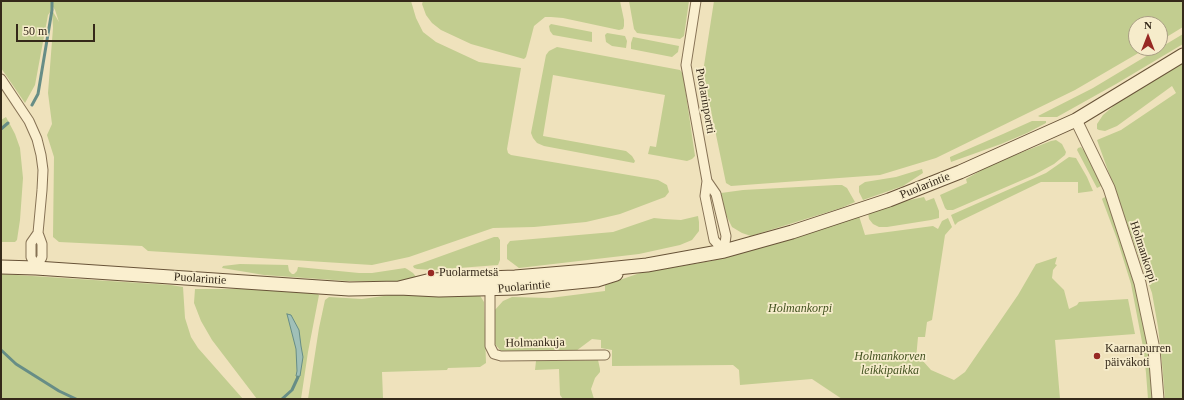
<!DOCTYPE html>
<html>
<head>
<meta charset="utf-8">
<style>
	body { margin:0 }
	#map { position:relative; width:1184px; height:400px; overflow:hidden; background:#efe2bc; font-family:"Times New Roman",serif }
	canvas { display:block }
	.frame { position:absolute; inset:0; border:2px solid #35291a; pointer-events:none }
	.north { position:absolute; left:1128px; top:16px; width:40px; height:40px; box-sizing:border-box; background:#f6eccb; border:1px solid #a99e84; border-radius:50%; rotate:0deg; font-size:11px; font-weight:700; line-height:16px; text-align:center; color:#35291a }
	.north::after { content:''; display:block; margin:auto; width:14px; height:18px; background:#972923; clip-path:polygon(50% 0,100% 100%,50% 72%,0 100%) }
	.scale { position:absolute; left:16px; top:24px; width:79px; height:18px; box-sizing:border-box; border:2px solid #35291a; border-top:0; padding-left:5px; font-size:12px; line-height:14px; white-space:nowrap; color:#35291a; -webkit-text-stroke:3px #f6eccb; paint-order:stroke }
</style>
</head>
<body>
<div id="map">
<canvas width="1184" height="400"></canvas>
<div class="frame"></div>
<div class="north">N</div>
<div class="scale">50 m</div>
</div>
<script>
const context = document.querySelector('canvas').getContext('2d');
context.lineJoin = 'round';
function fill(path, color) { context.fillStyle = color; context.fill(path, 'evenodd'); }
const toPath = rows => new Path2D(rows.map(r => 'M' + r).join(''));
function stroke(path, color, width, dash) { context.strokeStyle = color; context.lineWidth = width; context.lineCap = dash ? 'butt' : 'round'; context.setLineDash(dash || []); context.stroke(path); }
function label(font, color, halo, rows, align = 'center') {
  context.font = font + ' "Times New Roman",serif'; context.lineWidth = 3.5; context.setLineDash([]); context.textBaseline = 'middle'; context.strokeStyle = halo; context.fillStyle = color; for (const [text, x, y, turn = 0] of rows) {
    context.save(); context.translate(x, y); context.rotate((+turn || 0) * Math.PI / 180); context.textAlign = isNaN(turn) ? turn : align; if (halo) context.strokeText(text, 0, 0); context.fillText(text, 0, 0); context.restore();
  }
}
const green = toPath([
	[1,1,411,1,416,18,423,32,436,42,479,62,521,68,507,149,508,153,511,155,658,180,667,185,669,192,665,197,620,214,586,222,534,227,493,228,409,257,372,265,148,251,142,246,59,242,53,237,54,157,47,135,52,124,48,93,53,28,52,10,59,22,55,10,51,3,51,11,48,15,35,85,25,103,1,68],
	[423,1,620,1,624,20,624,26,623,29,619,30,563,18,551,17,545,17,534,26,526,57,524,59,471,44,441,30,432,23,426,15,422,4],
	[629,1,689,1,684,36,680,39,637,33,634,29],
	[714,1,1183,1,1183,27,1160,41,1160,24,1136,24,1136,48,1147,48,1075,90,936,158,880,175,731,186,726,183,703,72],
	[551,24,592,32,592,42,553,35,550,31,549,26],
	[607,33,625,36,627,41,626,48,612,46,606,42,605,35],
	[1183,34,1183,44,1116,84,1057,117,1040,117,1038,116,1093,88],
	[633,37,679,46,678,52,672,57,631,49,631,43],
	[557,47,680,70,683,74,695,156,692,159,687,161,648,154,650,146,656,147,665,95,553,75,543,136,626,151,632,156,635,161,634,163,544,146,537,143,533,138,531,133,546,55,549,51],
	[1183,59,1183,399,1165,399,1162,363,1158,327,1152,293,1097,140,1121,130,1176,93,1172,86,1117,126,1105,131,1099,130,1097,129,1097,124,1103,115,1123,98],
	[6,117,15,134,20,148,23,178,20,220,17,240,15,242,1,242,1,120],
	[1032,121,1046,121,1046,123,1027,133,1001,144,951,162,950,158,950,157,1003,134],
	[1056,140,1062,144,1066,152,1065,155,1054,164,1034,175,953,210,947,210,945,208,940,195,967,183,966,179,992,164,1051,141],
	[1081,147,1090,158,1103,185,1097,188,1077,150,1078,148],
	[1069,157,1076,158,1087,177,1093,191,1078,193,1078,182,1041,182,958,222,955,225,951,215,1046,173],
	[922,169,923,173,903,186,863,200,859,192,859,186,865,182,896,177],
	[836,185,842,185,847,188,855,202,841,208,751,236,742,233,732,227,724,211,719,195,721,193,743,190],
	[1108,196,1136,281,1151,349,1154,399,1148,399,1146,373,1143,347,1131,284,1117,239,1102,199,1103,198],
	[924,197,926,201,934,198,939,211,939,218,931,220,887,227,879,227,873,224,869,219,868,212,886,205],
	[698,216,699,222,699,231,692,240,680,245,639,254,519,268,507,259,507,245,510,241,613,232,654,218,664,219,681,220],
	[859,216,865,235,933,226,938,229,942,221,948,218,952,227,945,235,932,320,927,322,925,337,918,337,916,359,922,360,931,370,954,380,965,372,1018,295,1036,264,1057,257,1055,264,1057,265,1053,270,1052,278,1064,290,1069,309,1077,305,1079,302,1128,299,1135,334,1055,340,1060,399,842,399,812,379,740,385,739,370,733,365,612,366,612,350,601,348,601,340,592,339,576,351,506,353,500,350,495,344,494,311,503,301,512,297,550,298,605,291,605,285,640,273,711,261,771,244],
	[494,237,498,237,500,240,500,260,498,265,433,270,417,269,414,268,413,266,415,265,422,263],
	[240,264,288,265,289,271,292,274,294,274,297,271,298,267,359,273,372,273,405,268,407,269,413,273,417,278,405,281,347,281,264,275,222,268,223,266],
	[1,274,171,285,183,287,185,318,191,337,198,348,243,399,1,399],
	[195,289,287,289,312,291,319,295,308,352,301,399,257,399,212,340,201,321,194,303],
	[467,293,479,294,484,302,486,363,480,367,448,368,447,370,382,372,383,398,381,399,308,399,319,328,325,300,329,297,362,299,391,295],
	[598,360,600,369,600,372,595,378,591,389,594,399,563,399,560,395,559,369,535,370,536,361]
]);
const water = toPath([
	[287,314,291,315,299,330,301,346,303,357,300,376,298,377,296,376,297,371,296,349,287,314]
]);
const stream = toPath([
	[32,105,38,94,52,10,52,1],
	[1,129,8,123],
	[1,350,16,364,59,391,76,399],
	[282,399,292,390,298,377]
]);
const minor = toPath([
	[696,1,686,65,707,181,705,196,714,240,724,251],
	[1,79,29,121,37,139,41,155,43,170,42,190,38,233,31,243,31,257,36,268],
	[707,181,716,194,726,236,724,251],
	[36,268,42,257,42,244,38,233],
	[490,284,490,346,494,354,501,356,605,355]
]);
const tertiary = toPath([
	[1076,120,1109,188,1140,283,1154,349,1158,399]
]);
const secondary = toPath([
	[1,267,36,268,349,289,399,288,439,290,516,288,597,280,616,274],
	[399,288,431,280,515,277,587,271,647,265,724,251,792,232,889,200,960,172,1076,120,1183,55]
]);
const markers = [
	[431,273,4,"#972923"],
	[1097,356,4,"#972923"]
];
const streetNames = [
	["Puolarinportti",705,101,80],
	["Puolarintie",925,186,-22],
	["Holmankorpi",1143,252,72],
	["Puolarintie",200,279,4],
	["Puolarintie",524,287,-5],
	["Holmankuja",535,343,-1]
];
const poiNames = [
	["Puolarmetsä",439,273],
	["Kaarnapurren",1105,349],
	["päiväkoti",1105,363]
];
const parkNames = [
	["Holmankorpi",800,309],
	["Holmankorven",890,357],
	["leikkipaikka",890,371]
];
fill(green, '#c2cd90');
fill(water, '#a0c0b8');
stroke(water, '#678d86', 1);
stroke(stream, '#678d86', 3);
stroke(minor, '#867255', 11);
stroke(tertiary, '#867255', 13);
stroke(secondary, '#685338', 15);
stroke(minor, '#faefcf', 9);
stroke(tertiary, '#faefcf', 11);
stroke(secondary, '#faefcf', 13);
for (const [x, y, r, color] of markers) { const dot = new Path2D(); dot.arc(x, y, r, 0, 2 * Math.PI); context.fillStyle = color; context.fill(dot); stroke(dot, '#f6eccb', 1.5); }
label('12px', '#35291a', '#f6eccb', streetNames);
label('12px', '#35291a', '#f6eccb', poiNames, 'left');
label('italic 12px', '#435220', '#f6eccb', parkNames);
</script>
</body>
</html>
